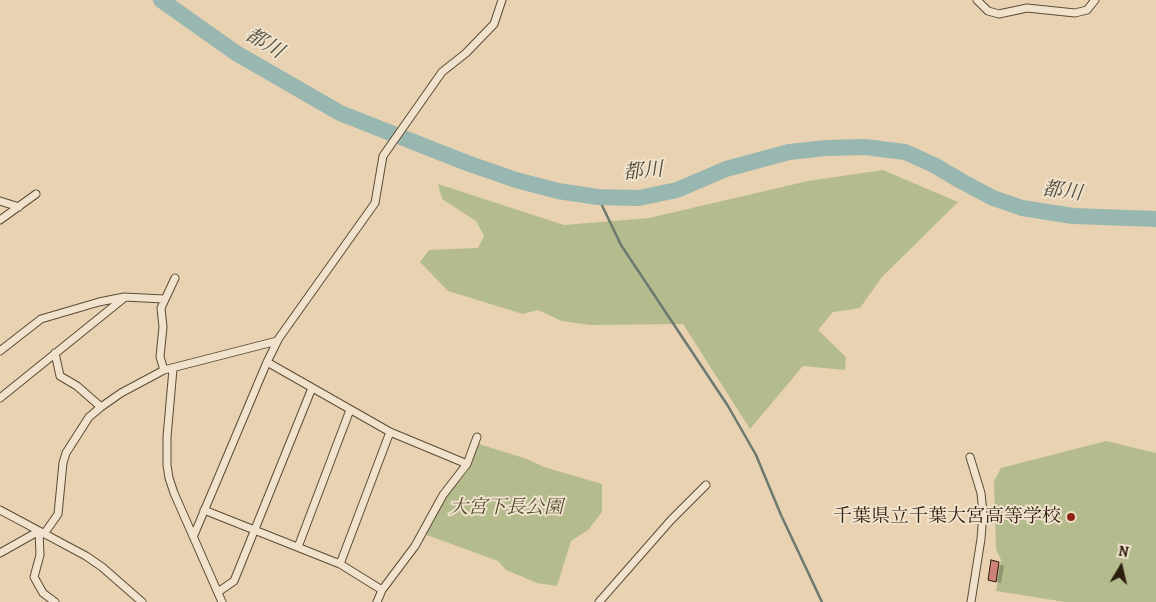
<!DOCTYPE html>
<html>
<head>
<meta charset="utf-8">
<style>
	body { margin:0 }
	#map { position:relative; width:1156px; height:602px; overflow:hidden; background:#e8d2b1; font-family:Alegreya,serif }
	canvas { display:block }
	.north { position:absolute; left:1096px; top:542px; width:50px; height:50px; -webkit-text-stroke:4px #f0e2cc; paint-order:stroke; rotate:9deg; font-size:14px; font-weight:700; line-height:20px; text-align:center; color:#2c1e0d }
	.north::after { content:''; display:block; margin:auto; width:18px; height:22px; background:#2c1e0d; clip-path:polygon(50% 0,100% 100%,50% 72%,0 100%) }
</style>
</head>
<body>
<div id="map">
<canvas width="1156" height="602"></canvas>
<div class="north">N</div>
</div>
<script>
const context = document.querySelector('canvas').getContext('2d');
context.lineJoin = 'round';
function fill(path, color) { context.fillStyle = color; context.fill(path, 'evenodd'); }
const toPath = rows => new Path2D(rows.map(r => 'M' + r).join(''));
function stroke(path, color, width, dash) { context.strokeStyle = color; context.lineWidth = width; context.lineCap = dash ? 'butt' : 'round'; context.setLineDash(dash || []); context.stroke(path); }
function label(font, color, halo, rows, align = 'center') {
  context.font = font + ' Alegreya,"Noto Serif JP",serif'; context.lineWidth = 4; context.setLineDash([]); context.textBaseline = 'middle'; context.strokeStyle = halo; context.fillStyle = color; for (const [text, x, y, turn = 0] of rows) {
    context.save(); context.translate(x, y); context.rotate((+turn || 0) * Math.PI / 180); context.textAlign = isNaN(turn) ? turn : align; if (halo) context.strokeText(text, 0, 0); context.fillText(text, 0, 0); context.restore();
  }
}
const green = toPath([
	[883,170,958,202,882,277,860,308,833,312,818,330,846,357,845,370,803,366,750,429,683,324,591,325,562,321,538,310,523,314,448,291,420,262,429,250,478,248,484,236,476,221,442,199,438,184,564,225,649,218,808,181],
	[1106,441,1156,453,1156,602,1065,602,996,591,1001,560,996,549,994,481,1001,468],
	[479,444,527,459,544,467,602,484,602,512,588,530,571,541,557,586,537,583,506,570,498,561,424,534,443,499,468,471]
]);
const shadow = toPath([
	[992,562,1004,566,1001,583,989,580]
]);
const stream = toPath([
	[598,197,621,245,728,406,756,455,781,515,822,602]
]);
const river = toPath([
	[161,0,236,53,340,113,467,163,516,180,558,191,598,197,639,198,677,190,726,169,789,152,826,148,865,147,905,152,934,165,961,181,993,198,1022,208,1073,216,1156,219]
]);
const building = toPath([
	[991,560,999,562,996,582,988,580,991,560]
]);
const minor = toPath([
	[977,0,988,11,999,14,1027,8,1075,13,1087,10,1095,0],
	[0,201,19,207],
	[0,220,36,194],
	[0,351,41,319,99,302,124,297,164,299],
	[55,353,60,376,77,386,101,407],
	[267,362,390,432,467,464],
	[173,369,167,437,167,465,169,478,174,493,222,602],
	[164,370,160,357,163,327,161,308,175,278],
	[0,398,124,298],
	[970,457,981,493,983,513,981,539,971,602],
	[0,510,86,556,102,567,142,602],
	[204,510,340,564,382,590],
	[44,534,58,514,63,463,66,453,89,417,101,407,121,393,164,370,277,341],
	[194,535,267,362,279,338,375,203,383,156,442,72,466,53,494,24,502,0],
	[298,547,350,410],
	[0,553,39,531,40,555,34,577,43,593,55,602],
	[340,564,390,432],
	[218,592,234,581,312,388],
	[377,602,382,590,415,546,443,495,467,464,477,437],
	[599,602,671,520,706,485]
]);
const markers = [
	[1071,517,5,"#8f2418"]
];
const parkNames = [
	["大宮下長公園",506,508]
];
const poiNames = [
	["千葉県立千葉大宮高等学校",1061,517]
];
const waterNames = [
	["都川",264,44,31],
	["都川",643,172,-5],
	["都川",1062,192,7]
];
fill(green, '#b4bc8d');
fill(shadow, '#0003');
stroke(stream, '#6c7a6f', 2.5);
stroke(river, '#97b7b0', 16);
fill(building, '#cd8178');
stroke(building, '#2c1e0d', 1);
stroke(minor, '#5b4b36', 9);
stroke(minor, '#f0e2cc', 7);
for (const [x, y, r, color] of markers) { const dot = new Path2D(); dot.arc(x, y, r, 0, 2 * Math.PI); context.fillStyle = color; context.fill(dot); stroke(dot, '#f0e2cc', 2); }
label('italic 19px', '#554d33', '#f0e2cc', parkNames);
label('19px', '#2c1e0d', '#f0e2cc', poiNames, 'right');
label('italic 20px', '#4c4c3e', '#f0e2cc', waterNames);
</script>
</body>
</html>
